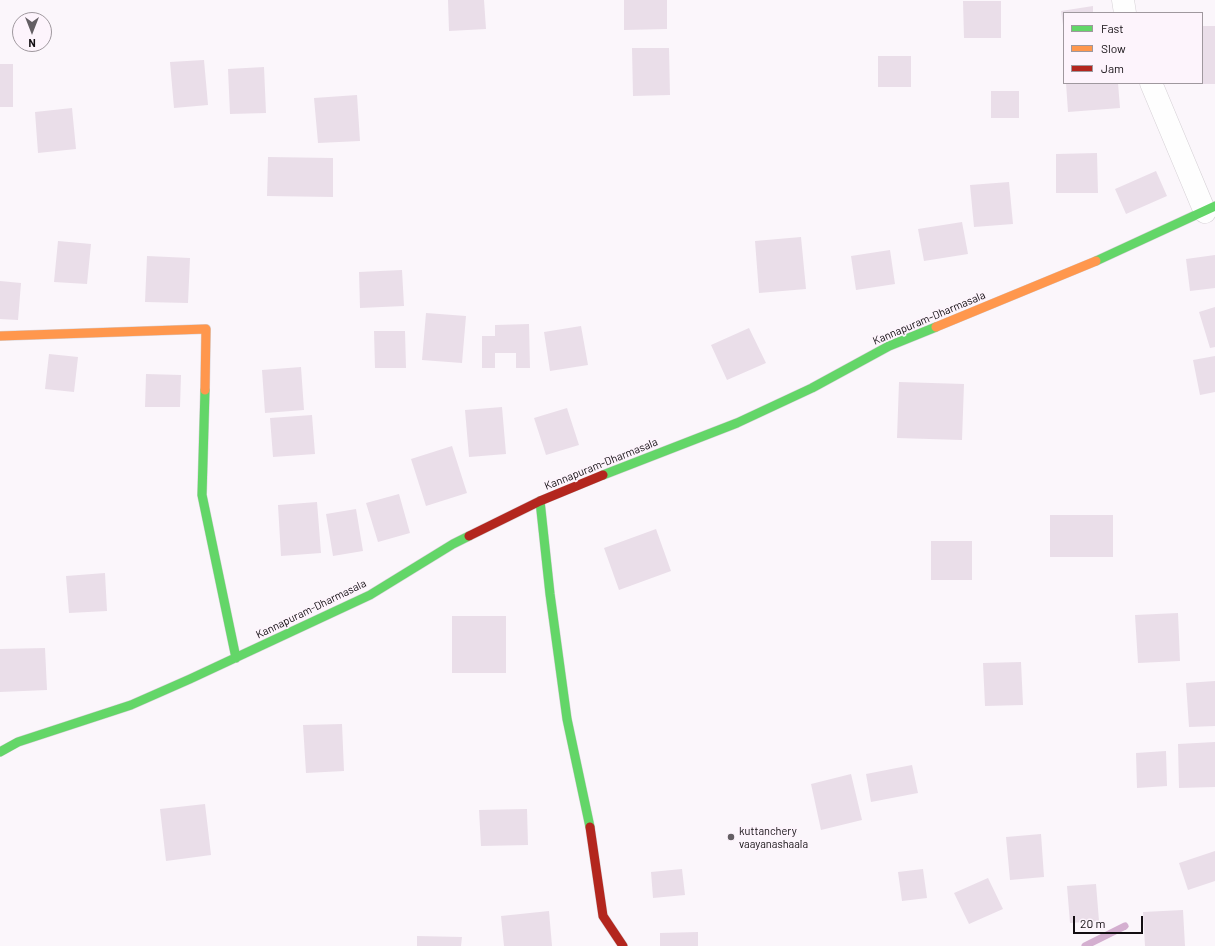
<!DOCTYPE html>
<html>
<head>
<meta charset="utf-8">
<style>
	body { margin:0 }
	#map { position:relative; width:1215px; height:946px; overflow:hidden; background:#fbf6fb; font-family:Barlow,sans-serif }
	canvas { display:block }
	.legend { position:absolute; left:1063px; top:12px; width:140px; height:72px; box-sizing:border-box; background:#fdf4fc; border:1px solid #9f989e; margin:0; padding:5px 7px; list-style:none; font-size:12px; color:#130e12 }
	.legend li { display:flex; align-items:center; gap:8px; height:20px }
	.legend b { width:20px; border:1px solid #9f989e }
	.north { position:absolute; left:12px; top:12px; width:40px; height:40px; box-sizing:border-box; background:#fdf4fc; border:1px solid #9f989e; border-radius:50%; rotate:180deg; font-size:11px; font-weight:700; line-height:16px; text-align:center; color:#130e12 }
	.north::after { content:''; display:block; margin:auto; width:14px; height:18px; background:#645f64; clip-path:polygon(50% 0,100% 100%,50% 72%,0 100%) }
	.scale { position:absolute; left:1073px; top:916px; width:70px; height:18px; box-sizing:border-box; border:2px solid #130e12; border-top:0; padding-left:5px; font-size:12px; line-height:14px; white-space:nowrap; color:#130e12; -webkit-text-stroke:3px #fdf4fc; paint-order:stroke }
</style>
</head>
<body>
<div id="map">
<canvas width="1215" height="946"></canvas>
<ul class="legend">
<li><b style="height:5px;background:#63d668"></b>Fast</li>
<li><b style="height:5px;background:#ff974d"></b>Slow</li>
<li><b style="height:5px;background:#b3261e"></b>Jam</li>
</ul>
<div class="north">N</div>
<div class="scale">20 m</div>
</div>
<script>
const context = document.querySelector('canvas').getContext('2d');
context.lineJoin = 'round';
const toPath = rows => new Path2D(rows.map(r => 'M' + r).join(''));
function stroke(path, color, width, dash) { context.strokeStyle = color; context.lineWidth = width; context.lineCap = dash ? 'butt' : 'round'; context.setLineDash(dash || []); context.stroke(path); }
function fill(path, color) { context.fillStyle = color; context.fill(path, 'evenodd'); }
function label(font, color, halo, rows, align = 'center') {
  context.font = font + ' Barlow,sans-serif'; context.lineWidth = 3.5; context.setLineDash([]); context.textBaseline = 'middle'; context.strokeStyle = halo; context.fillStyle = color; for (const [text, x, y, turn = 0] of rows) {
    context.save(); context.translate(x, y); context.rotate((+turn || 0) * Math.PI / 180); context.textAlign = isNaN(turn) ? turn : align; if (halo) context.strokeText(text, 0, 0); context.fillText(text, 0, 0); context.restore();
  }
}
const stream = toPath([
	[1085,946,1125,926]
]);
const building = toPath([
	[448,0,484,0,486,29,449,31],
	[624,0,667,0,667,29,624,30],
	[963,1,1001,1,1001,38,964,38],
	[1093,6,1093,13,1064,13,1063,25,1061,11],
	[1202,26,1215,26,1215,84,1202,84],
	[632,48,669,48,670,95,633,96],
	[878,56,911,56,911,87,878,87],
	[204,60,208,105,174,108,170,62],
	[0,64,13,64,13,107,0,107],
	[264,67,266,113,230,114,228,69],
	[1066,83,1118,83,1120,108,1068,112],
	[991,91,1019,91,1019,118,991,118],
	[357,95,360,141,318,143,314,98],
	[72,108,76,149,38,153,35,112],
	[1097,153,1098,193,1056,193,1056,154],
	[268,157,333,158,333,197,267,196],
	[1156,171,1167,196,1126,214,1115,189],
	[1009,182,1013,224,974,227,970,185],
	[962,222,968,254,924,261,918,229],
	[801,237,806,289,759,293,755,241],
	[58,241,91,244,87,284,54,282],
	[890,250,895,284,856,290,851,256],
	[1215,255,1215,288,1190,291,1186,259],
	[147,256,190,258,188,303,145,302],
	[402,270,404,306,360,308,359,272],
	[0,281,21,283,18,320,0,319],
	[1215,307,1215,347,1210,348,1199,312],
	[426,313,466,316,462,363,422,360],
	[529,324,530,368,516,368,516,353,495,353,495,368,482,368,482,336,495,336,495,325],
	[581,326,588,365,550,371,544,332],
	[749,328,766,363,727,380,711,345],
	[374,331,405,331,406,368,375,368],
	[49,354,78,357,74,392,45,389],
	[1215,356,1215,392,1200,395,1193,360],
	[301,367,304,410,265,413,262,370],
	[146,374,181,375,180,407,145,407],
	[899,382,964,384,962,440,897,438],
	[502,407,506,454,469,457,465,410],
	[567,408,579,445,546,455,534,418],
	[312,415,315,454,273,457,270,418],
	[452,446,467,493,426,506,411,459],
	[399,494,410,533,378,542,366,503],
	[317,502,321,553,281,556,278,505],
	[356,509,363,551,333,556,326,514],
	[1050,515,1113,515,1113,557,1050,557],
	[656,529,671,571,619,590,604,548],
	[931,541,972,541,972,580,931,580],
	[105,573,107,611,69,613,66,576],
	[1178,613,1180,661,1138,663,1135,615],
	[452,616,506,616,506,673,452,673],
	[45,648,47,690,0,692,0,649],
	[1021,662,1023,705,985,706,983,663],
	[1215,681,1215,726,1189,727,1186,683],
	[342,724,344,771,306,773,303,725],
	[1215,742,1215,787,1179,788,1178,744],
	[1166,751,1167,786,1137,788,1136,753],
	[912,765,918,793,871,802,866,774],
	[851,774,862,820,821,830,811,784],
	[205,804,211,855,166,861,160,809],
	[527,809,528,845,481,846,479,810],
	[1041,834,1044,877,1010,880,1006,837],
	[1215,851,1215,881,1188,890,1179,863],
	[682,869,685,895,653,898,651,872],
	[923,869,927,898,902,901,898,872],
	[988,878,1003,909,969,924,954,893],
	[1096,884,1099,921,1070,923,1067,886],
	[1183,910,1185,946,1145,946,1143,912],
	[549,911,552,946,504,946,501,916],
	[698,932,698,946,660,946,660,933],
	[417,936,462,937,461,946,417,946]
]);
const street = toPath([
	[1123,0,1125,13],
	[1151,83,1205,212]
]);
const fast = toPath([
	[1096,261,1215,206],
	[205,390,202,495,236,658],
	[603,475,737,423,812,388,889,346,936,327],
	[540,501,550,594,567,719,590,827],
	[0,752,18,742,131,705,190,679,370,595,453,544,469,536]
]);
const slow = toPath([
	[936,327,1096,261],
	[0,336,206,329,205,390]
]);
const jam = toPath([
	[469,536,540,501,603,475],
	[590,827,603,916,623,946]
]);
const markers = [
	[731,837,4,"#645f64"]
];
const streetNames = [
	["Kannapuram-Dharmasala",929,318,-23],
	["Kannapuram-Dharmasala",601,464,-22],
	["Kannapuram-Dharmasala",311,609,-26]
];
const poiNames = [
	["kuttanchery",739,831],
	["vaayanashaala",739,844]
];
stroke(stream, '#d4afd0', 7);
fill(building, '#eadee9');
stroke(street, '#d6d1d6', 23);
stroke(fast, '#d6d1d6', 10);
stroke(slow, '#d6d1d6', 10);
stroke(jam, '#d6d1d6', 10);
stroke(street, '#fefefe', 22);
stroke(fast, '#63d668', 9);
stroke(slow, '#ff974d', 9);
stroke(jam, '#b3261e', 9);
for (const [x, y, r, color] of markers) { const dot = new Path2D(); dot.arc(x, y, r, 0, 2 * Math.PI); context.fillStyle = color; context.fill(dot); stroke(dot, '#fdf4fc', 1.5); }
label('11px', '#130e12', '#fdf4fc', streetNames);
label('11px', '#130e12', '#fdf4fc', poiNames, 'left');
</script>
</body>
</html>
